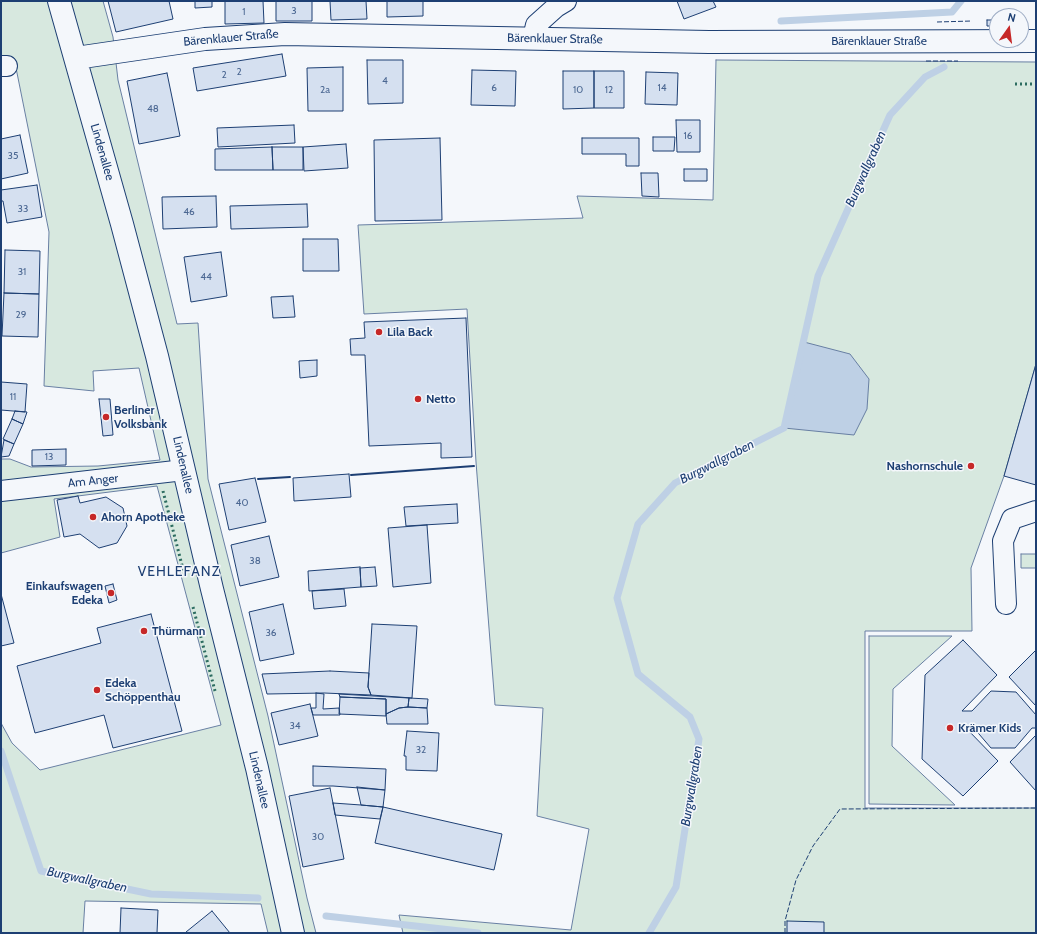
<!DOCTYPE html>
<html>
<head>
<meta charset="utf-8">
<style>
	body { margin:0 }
	#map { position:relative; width:1037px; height:934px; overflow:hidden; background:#f4f7fb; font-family:Cabin,sans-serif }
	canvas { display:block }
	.frame { position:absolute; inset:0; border:2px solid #1d3f73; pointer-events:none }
	.north { position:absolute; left:989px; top:8px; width:40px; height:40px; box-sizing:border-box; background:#f4f7fb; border:1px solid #9eadc5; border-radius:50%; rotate:14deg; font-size:11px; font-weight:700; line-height:16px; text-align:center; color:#1d3f73 }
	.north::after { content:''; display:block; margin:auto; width:14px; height:18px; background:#c62828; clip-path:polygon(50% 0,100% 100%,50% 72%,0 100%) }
</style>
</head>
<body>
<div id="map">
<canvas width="1037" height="934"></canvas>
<div class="frame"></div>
<div class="north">N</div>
</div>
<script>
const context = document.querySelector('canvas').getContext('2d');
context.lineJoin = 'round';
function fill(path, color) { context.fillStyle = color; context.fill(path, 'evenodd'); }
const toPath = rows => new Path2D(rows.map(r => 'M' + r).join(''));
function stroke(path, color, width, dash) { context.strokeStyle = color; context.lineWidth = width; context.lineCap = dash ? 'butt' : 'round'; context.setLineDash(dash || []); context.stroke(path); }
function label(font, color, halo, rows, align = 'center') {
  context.font = font + ' Cabin,sans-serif'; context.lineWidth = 3; context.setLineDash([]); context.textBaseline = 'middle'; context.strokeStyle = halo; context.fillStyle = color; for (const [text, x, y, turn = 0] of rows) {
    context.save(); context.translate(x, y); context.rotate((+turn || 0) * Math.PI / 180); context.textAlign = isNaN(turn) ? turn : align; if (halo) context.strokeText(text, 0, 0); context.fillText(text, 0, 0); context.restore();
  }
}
const green = toPath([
	[1,1,103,1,113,37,118,80,177,324,198,323,208,479,268,716,307,898,316,933,268,933,261,904,85,901,83,933,1,933,1,723,12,743,40,770,221,725,157,486,54,499,60,537,1,553,1,459,10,459,31,467,98,466,160,460,139,368,93,371,94,391,44,386,49,232,14,58,1,58,1,1],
	[716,60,1036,62,1036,364,1004,476,971,568,972,631,865,631,865,808,1036,808,1036,933,403,933,399,915,571,930,589,829,537,816,543,708,495,705,476,462,467,309,364,314,358,225,583,218,577,196,713,200,716,60],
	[1021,554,1036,554,1036,568,1021,568,1021,554],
	[869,636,952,636,893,689,892,746,955,805,869,804,869,636]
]);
const water = toPath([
	[804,342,850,354,869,379,867,409,854,435,784,428,804,342]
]);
const stream = toPath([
	[781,21,952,12,961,1],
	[1,751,41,871,151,894,258,898],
	[326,916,478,933],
	[649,933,676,887,699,739,690,717,638,674,617,598,638,524,675,483,784,428,818,276,890,115,925,77,944,67]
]);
const building = toPath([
	[108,1,169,1,173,19,116,32,108,1],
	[195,1,212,1,212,7,195,8,195,1],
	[225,1,263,1,264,23,225,24,225,1],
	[276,1,312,1,312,21,276,21,276,1],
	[330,1,366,1,367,19,331,20,330,1],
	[387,1,423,1,423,16,387,17,387,1],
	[677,1,713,1,716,7,684,19,677,1],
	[987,20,997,20,997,26,987,26,987,20],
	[282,54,286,76,197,91,193,68,282,54],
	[367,60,403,60,403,103,368,104,367,60],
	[343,67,343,111,308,111,307,68,343,67],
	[472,70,516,71,515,106,471,105,472,70],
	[563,71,594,71,594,108,563,109,563,71],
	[594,71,624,71,624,108,594,108,594,71],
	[646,72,678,73,677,105,645,104,646,72],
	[167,73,180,136,139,144,127,81,167,73],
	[676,120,700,120,700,152,677,152,676,120],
	[294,125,295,143,218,147,217,128,294,125],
	[20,135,28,173,1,179,1,139,20,135],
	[653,137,675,137,674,151,653,151,653,137],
	[440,138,442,220,375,221,374,140,440,138],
	[582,138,639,138,639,166,626,166,626,154,582,154,582,138],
	[346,144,348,168,304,171,303,147,346,144],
	[272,147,273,170,215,170,215,149,272,147],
	[272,147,303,147,303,170,273,170,272,147],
	[684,169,707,169,707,181,684,181,684,169],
	[641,173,658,173,659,197,642,196,641,173],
	[37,185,42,217,7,223,3,201,1,201,1,190,37,185],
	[216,196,217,227,163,229,162,197,216,196],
	[307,204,308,227,231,229,230,206,307,204],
	[303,239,338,239,339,271,303,271,303,239],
	[5,250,40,251,39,294,4,293,5,250],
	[221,252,227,296,191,302,184,257,221,252],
	[4,293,39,294,38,337,2,336,4,293],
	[293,296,295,317,273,318,271,297,293,296],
	[466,318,472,457,441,458,441,443,369,446,365,355,351,355,350,339,365,338,364,322,466,318],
	[317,360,317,376,300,378,299,361,317,360],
	[1036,364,1036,485,1004,476,1036,364],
	[1,382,27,384,25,412,1,410,1,415,1,382],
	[99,399,110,399,113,435,103,436,99,399],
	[15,411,27,412,23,424,12,419,15,411],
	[12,419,23,424,14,444,3,439,12,419],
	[4,440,14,444,9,456,1,457,4,440],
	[66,449,66,465,32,466,32,450,66,449],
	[349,474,351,497,294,501,293,478,349,474],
	[255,478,266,522,229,530,219,484,255,478],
	[78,496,80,503,106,497,123,508,127,526,117,543,99,548,80,534,64,537,57,500,78,496],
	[457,504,458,523,406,526,404,507,457,504],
	[427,525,431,583,393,587,388,528,427,525],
	[269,536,279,577,240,586,231,545,269,536],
	[360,567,361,587,309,591,308,571,360,567],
	[375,567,377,586,361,587,360,568,375,567],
	[113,584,117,600,109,603,105,586,113,584],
	[344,589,346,606,314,609,312,591,344,589],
	[1,594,14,643,1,646,1,594],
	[283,604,294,654,260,661,249,612,283,604],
	[151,614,182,731,113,748,104,715,35,733,17,666,101,643,97,628,151,614],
	[372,624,417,626,412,698,371,695,368,687,372,624],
	[963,640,997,675,962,711,972,711,991,691,1016,692,1036,715,1036,728,1032,728,1015,748,991,748,973,727,965,727,998,761,963,796,922,759,925,675,963,640],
	[1036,650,1036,706,1009,677,1036,650],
	[330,671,369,673,368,687,371,695,324,693,267,694,262,674,330,671],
	[316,693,324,694,323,709,339,708,340,715,313,715,311,708,316,708,316,693],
	[339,694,409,698,408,707,399,708,386,714,386,699,340,697,339,694],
	[340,697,386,699,386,716,339,714,340,697],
	[409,698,428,699,427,708,408,707,409,698],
	[310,704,318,736,279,745,271,713,310,704],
	[408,707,427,708,428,724,387,724,386,714,399,708,408,707],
	[407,731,439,733,437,771,406,770,406,756,404,756,407,731],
	[1036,735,1036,791,1010,762,1036,735],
	[313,766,386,769,385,790,333,786,313,786,313,766],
	[357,787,385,790,383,807,361,805,357,787],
	[330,788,344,859,303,867,289,796,330,788],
	[333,803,361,805,383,807,380,819,335,815,333,803],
	[383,807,502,834,494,870,375,843,383,807],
	[121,908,158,910,157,933,120,933,121,908],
	[212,911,230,933,187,933,186,932,212,911],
	[787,921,824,922,824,933,787,933,787,921]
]);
const street = toPath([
	[533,38,536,25,556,7,566,1],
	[1,66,7,66],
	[1,491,184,470],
	[1006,604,1003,541,1012,519,1036,511]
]);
const secondary = toPath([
	[59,1,122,224,157,356,212,589,257,768,293,933],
	[76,58,205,39,285,34,709,42,1036,41]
]);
const hedge = toPath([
	[1015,84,1036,84],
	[163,491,185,577],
	[193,607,215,691]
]);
const fence = toPath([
	[937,22,972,21],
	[926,61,958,61],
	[785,933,785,921,796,880,813,846,840,809,1036,808]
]);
const wall = toPath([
	[351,475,474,466],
	[258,479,290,477]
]);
const markers = [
	[379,332,4,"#c62828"],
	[418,399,4,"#c62828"],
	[106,417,4,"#c62828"],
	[971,466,4,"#c62828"],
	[93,517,4,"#c62828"],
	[111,593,4,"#c62828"],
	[144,631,4,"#c62828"],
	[97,690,4,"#c62828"],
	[950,728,4,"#c62828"]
];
const numberNames = [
	["3",294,11],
	["1",244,12],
	["2",239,72],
	["2",224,75],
	["4",385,81],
	["6",494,88],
	["14",662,88],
	["2a",325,90],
	["10",578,90],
	["12",609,90],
	["48",153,109],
	["16",688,136],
	["35",13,156],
	["33",23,209],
	["46",189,212],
	["31",22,272],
	["44",206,277],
	["29",21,315],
	["11",13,397],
	["13",49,457],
	["40",242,503],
	["38",255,561],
	["36",271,633],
	["34",295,726],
	["32",421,750],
	["30",318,837]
];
const streetNames = [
	["Bärenklauer Straße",231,38,-5],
	["Bärenklauer Straße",555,39,1],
	["Bärenklauer Straße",879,41],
	["Lindenallee",102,152,74],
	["Lindenallee",183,465,77],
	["Am Anger",93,481,-6],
	["Lindenallee",259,780,77]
];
const poiNames = [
	["Lila Back",387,332],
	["Netto",426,399],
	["Berliner",114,410],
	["Volksbank",114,424],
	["Nashornschule",963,466,"right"],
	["Ahorn Apotheke",101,517],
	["Einkaufswagen",103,586,"right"],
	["Edeka",103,600,"right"],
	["Thürmann",152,631],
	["Edeka",105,683],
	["Schöppenthau",105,697],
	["Krämer Kids",958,728]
];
const waterNames = [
	["Burgwallgraben",866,169,-66],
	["Burgwallgraben",717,462,-27],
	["Burgwallgraben",692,786,-81],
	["Burgwallgraben",87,880,12]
];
const quarterNames = [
	["VEHLEFANZ",179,572]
];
fill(green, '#d7e8df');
stroke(green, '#687fa3', 1);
fill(water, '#bed0e5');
stroke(water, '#687fa3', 1);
stroke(stream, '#bed0e5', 7);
fill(building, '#d5e0f0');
stroke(building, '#1d3f73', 1);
stroke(street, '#1d3f73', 22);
stroke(secondary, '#1d3f73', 24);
stroke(street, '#f4f7fb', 20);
stroke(secondary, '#f4f7fb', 22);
stroke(hedge, '#2c6c60', 3, [2, 3]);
stroke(fence, '#1d3f73', 1, [5, 2]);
stroke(wall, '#1d3f73', 2);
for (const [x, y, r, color] of markers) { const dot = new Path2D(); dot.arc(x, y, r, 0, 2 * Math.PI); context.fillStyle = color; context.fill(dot); stroke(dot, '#f4f7fb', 1.5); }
label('10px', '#4b6792', null, numberNames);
label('12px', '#1d3f73', '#f4f7fb', streetNames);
label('bold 12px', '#1d3f73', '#f4f7fb', poiNames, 'left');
label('italic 13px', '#1d3f73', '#f4f7fb', waterNames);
context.letterSpacing = '1px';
label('14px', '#1d3f73', '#f4f7fb', quarterNames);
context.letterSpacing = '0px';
</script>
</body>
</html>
